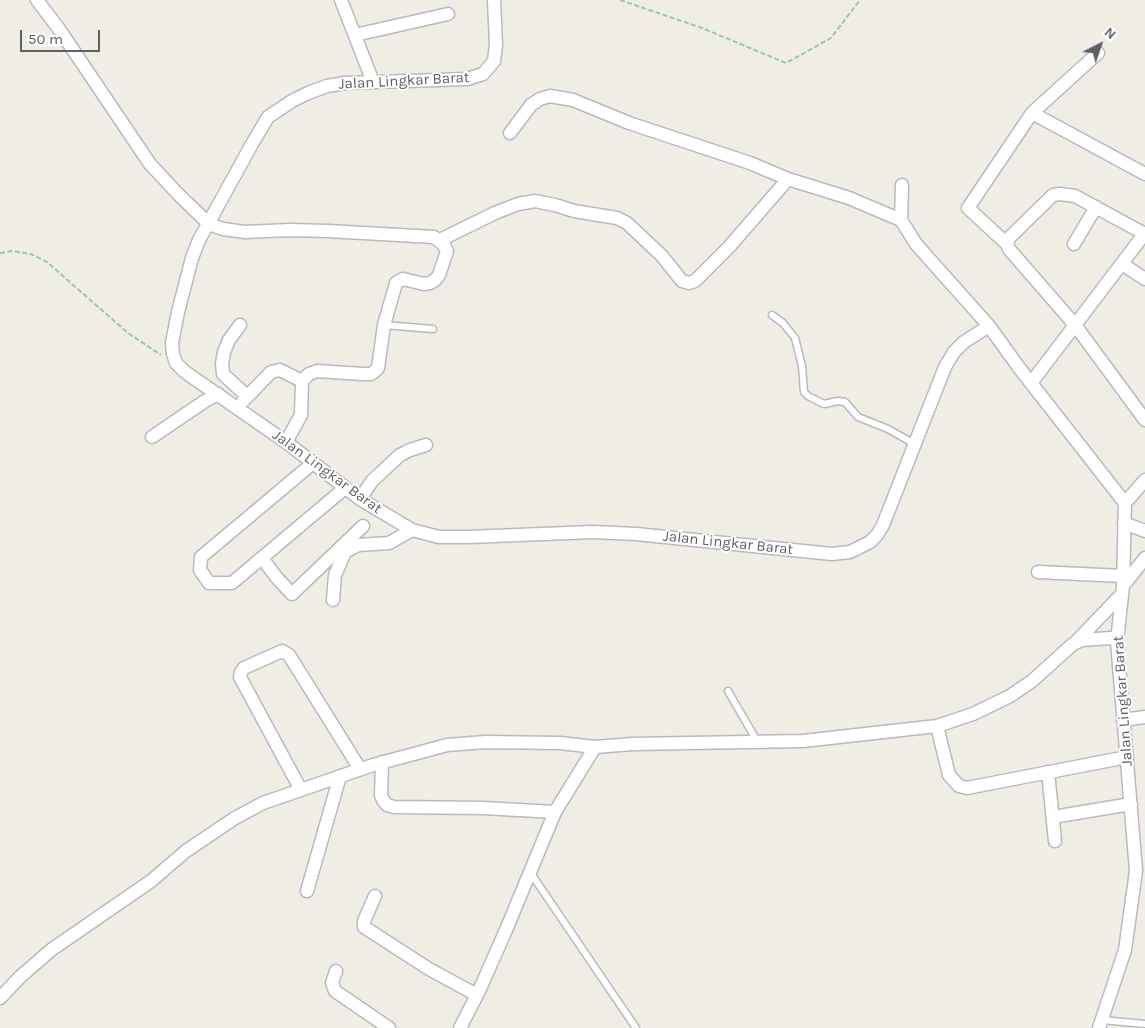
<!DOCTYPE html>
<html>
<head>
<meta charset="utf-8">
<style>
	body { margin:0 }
	#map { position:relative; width:1145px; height:1028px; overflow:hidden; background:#efede4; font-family:Karla,sans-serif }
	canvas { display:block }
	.north { position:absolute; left:1075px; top:20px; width:50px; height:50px; -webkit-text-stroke:4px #fff; paint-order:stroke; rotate:41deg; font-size:14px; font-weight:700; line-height:20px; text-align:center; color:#5c6065 }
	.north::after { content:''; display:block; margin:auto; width:18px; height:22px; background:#5c6065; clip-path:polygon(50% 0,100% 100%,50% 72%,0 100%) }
	.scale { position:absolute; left:20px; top:30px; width:80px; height:22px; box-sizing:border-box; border:2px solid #5c6065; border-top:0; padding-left:6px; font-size:15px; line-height:18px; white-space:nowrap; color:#5c6065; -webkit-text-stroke:4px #fff; paint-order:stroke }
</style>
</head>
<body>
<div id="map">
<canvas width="1145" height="1028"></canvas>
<div class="north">N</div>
<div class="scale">50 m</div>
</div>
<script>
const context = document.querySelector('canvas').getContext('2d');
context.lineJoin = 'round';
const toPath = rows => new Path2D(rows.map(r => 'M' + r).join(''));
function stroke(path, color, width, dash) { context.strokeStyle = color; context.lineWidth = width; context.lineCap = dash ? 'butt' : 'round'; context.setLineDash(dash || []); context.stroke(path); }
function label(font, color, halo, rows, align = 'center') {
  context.font = font + ' Karla,sans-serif'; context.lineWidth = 4; context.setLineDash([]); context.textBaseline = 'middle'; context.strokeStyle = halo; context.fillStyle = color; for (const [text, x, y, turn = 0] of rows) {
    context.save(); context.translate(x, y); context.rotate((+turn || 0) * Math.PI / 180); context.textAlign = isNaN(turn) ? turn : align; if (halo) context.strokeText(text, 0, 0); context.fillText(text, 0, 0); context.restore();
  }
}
const path = toPath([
	[620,0,702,28,786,63,831,38,860,0],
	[0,253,12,251,31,254,47,262,128,333,161,355]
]);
const lane = toPath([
	[772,315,783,323,795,338,802,366,804,392,808,396,824,404,838,401,845,402,858,417,888,429,913,443],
	[384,325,433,329],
	[728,691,757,741],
	[530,872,636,1028],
	[1102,1020,1145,1024]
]);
const street = toPath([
	[37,0,59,29,150,164,178,194,209,224,223,229,245,232,290,230,328,231,434,237,444,245,447,251,439,275,435,280,430,283,424,284,403,279,396,283,384,325,378,368,375,371,371,374,363,374,317,371,309,374,302,381,301,415,286,442],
	[341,0,373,82],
	[494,0,496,45,494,61,483,74,467,79,345,83,327,86,308,93,292,101,268,117,252,144,199,240,192,258,178,312,172,343,173,354,176,363,185,372,286,442,360,499,412,530,439,537,468,537,593,532,636,534,832,554,850,552,870,542,877,535,883,525,945,367,954,352,964,342,989,326],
	[355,35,448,14],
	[1032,113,1145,174],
	[510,133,531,105,540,99,550,96,573,100,629,123,750,163,788,179],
	[902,185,901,220,916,244,989,326,1020,369,1125,503,1123,586,1117,641,1136,871,1125,950,1099,1028],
	[1145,234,1075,196,1060,194,1053,195,1009,238,1007,244,1009,249,1075,325,1145,420],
	[440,240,495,213,518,204,535,201,555,205,574,211,617,218,627,223,662,256,682,281,689,283,695,281,729,247,788,179,849,198,901,220],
	[1007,244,968,208,1032,113,1098,53],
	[1074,244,1096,207],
	[1122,264,1145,279],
	[240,325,229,340,224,352,222,364,223,374,247,396],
	[1031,383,1145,233],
	[243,401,271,372,280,370,302,381],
	[152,437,205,401,218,394],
	[313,463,201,557,200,570,209,583,232,583,345,488],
	[360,499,372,481,400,455,410,450,426,445],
	[1125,503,1145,480],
	[1124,523,1145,531],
	[262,558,277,578,292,594,363,526],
	[1038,572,1123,576],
	[1123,586,1145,558],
	[333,600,335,575,345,552,358,545,389,543,412,530],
	[1075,643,1122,594],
	[1123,720,1145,717],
	[937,726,949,775,959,786,967,788,1127,757],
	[382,762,381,795,383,800,387,805,394,807,483,808,555,812],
	[1048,772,1055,841],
	[301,790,240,677,241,672,244,668,282,651,289,655,360,769],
	[1053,817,1131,804],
	[307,891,340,776],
	[375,896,364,921,364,927,429,969,477,995],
	[336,971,332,983,335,991,389,1028],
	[0,998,20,977,51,950,151,881,186,851,235,818,263,803,373,765,447,745,485,742,560,743,595,747,633,744,803,741,937,726,973,714,1010,696,1032,681,1073,644,1082,640,1096,639,1111,638,1117,641],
	[460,1028,479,991,506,930,555,812,595,747]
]);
const streetNames = [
	["Jalan Lingkar Barat",404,81,-3],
	["Jalan Lingkar Barat",327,472,36],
	["Jalan Lingkar Barat",728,543,6],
	["Jalan Lingkar Barat",1123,701,-94]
];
stroke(lane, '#b7babe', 9);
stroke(street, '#b7babe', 15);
stroke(path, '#9ac7aa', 2, [5, 2.5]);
stroke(lane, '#fff', 6);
stroke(street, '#fff', 12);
label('15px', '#5c6065', '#fff', streetNames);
</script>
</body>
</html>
